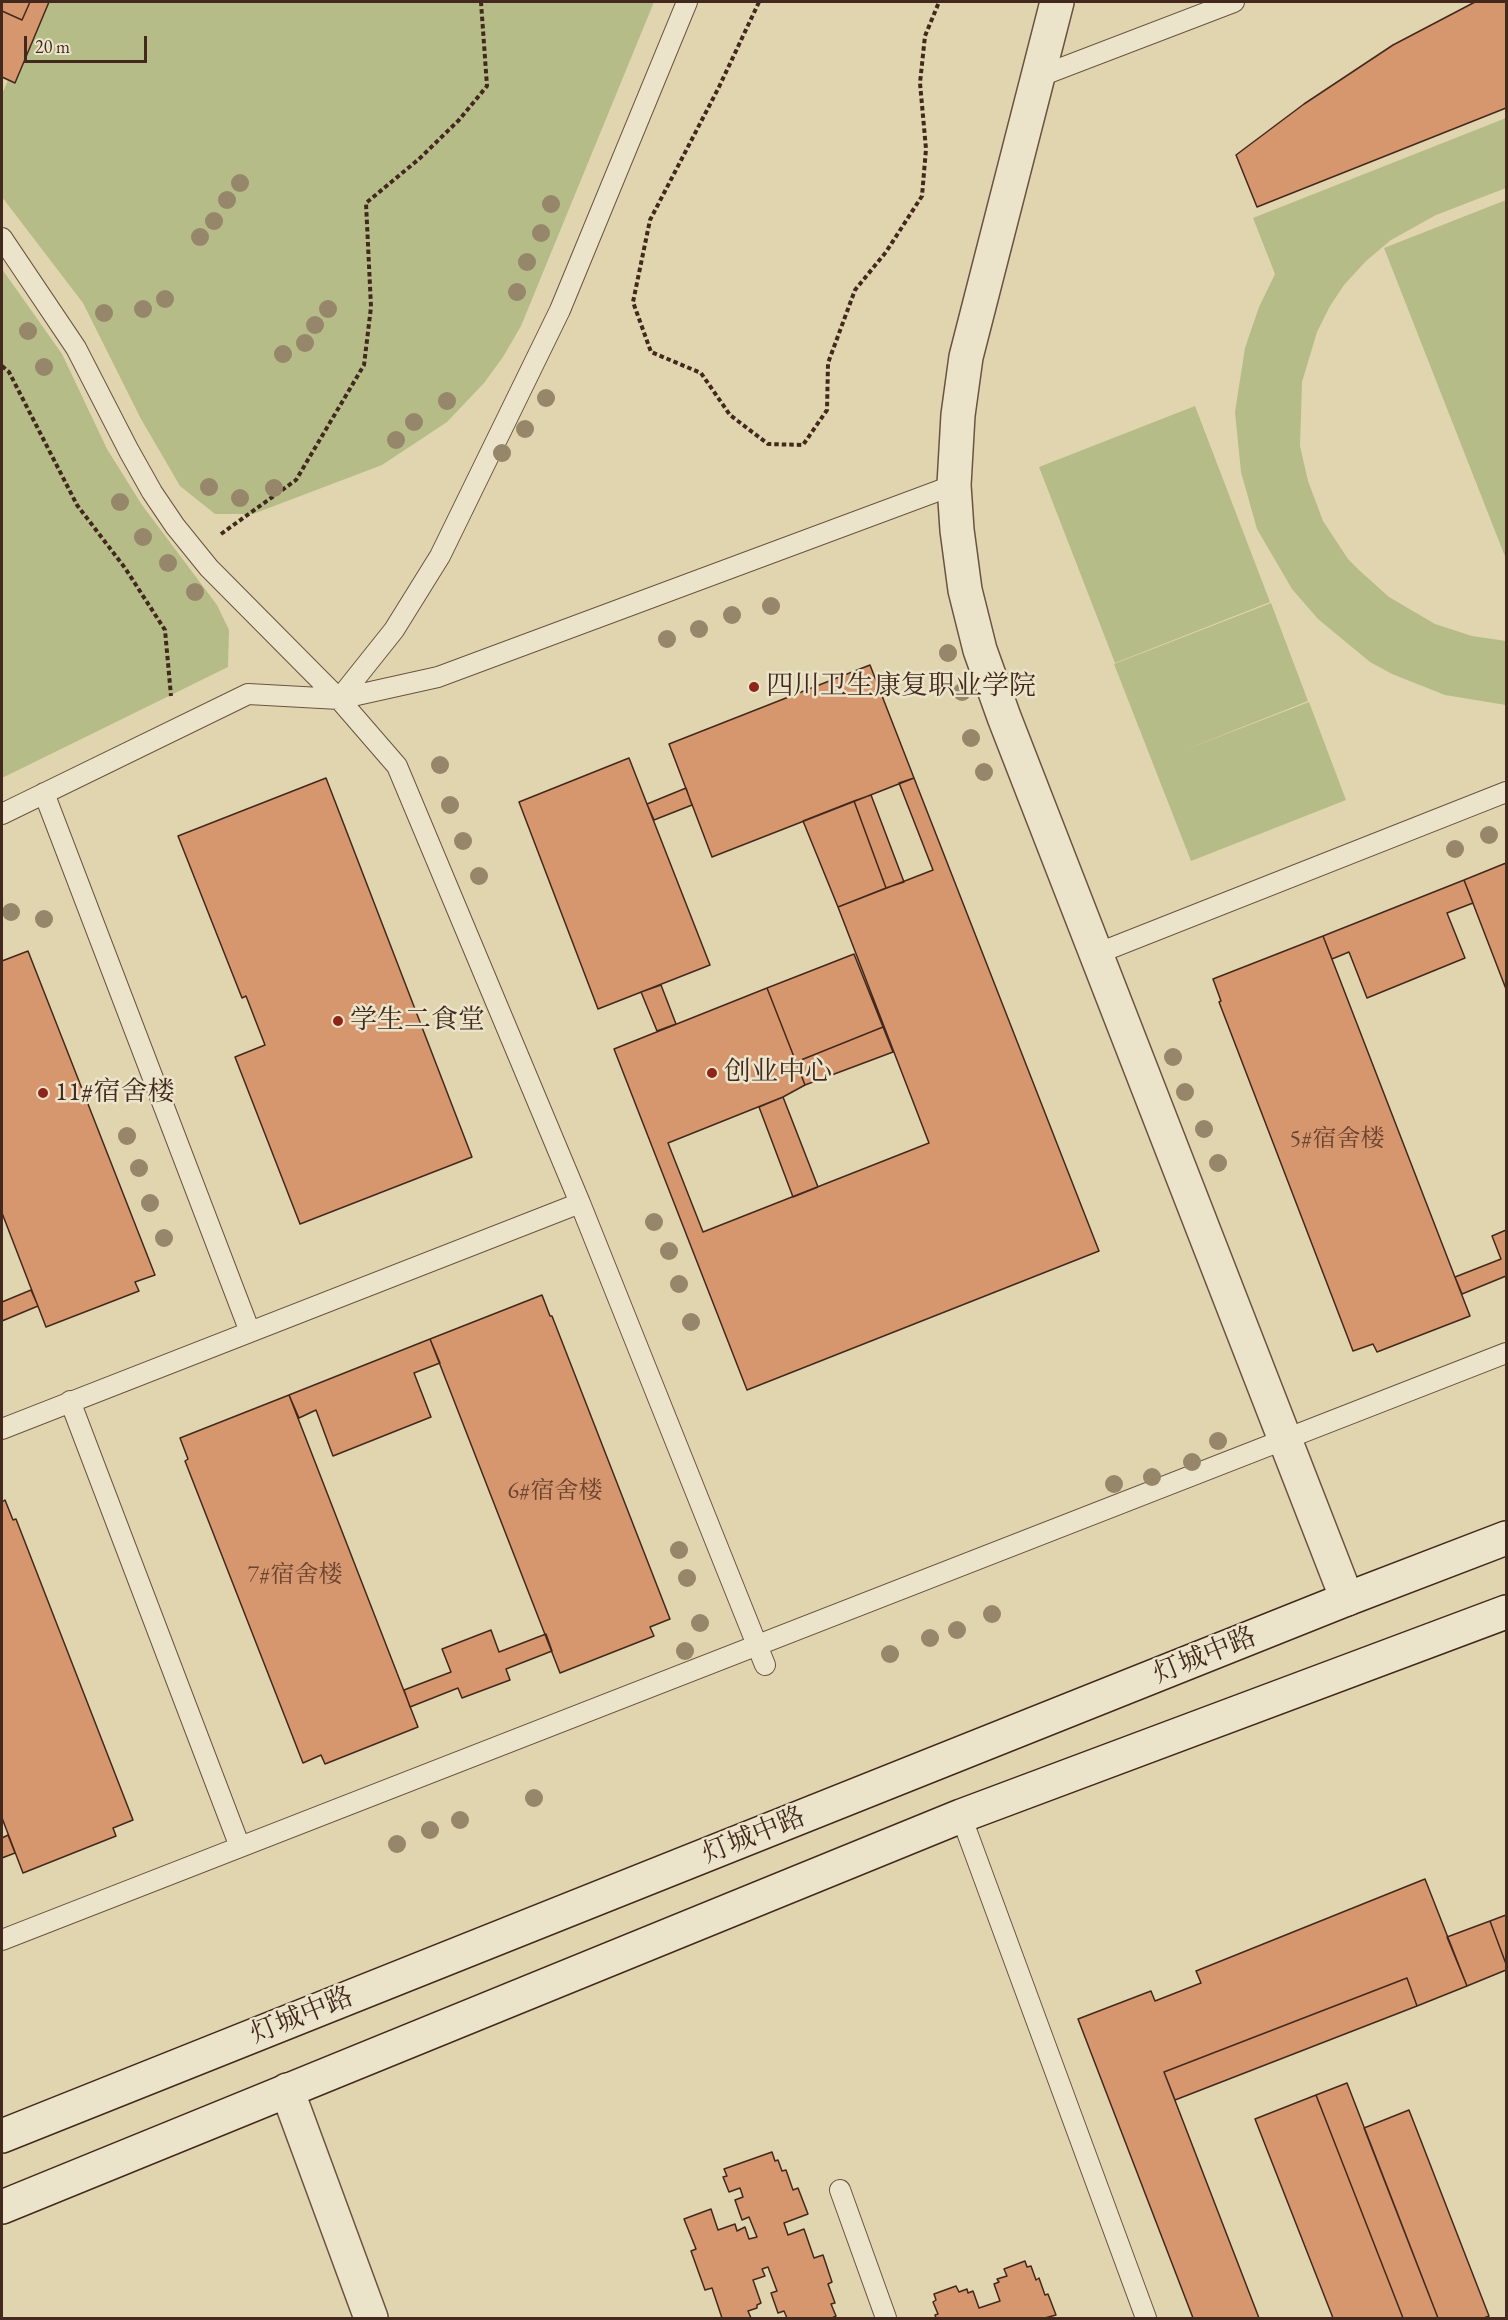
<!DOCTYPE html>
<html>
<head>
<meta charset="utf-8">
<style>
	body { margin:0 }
	#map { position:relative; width:1508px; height:2320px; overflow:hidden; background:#e0d5ae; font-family:"EB Garamond",serif }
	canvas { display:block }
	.frame { position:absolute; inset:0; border:3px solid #43291d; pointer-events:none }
	.scale { position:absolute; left:24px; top:36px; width:123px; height:27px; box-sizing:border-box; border:3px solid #43291d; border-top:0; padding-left:8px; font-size:18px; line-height:21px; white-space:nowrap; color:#43291d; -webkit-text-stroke:4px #ebe4ca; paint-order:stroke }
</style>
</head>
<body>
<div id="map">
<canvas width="1508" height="2320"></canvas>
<div class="frame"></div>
<div class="scale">20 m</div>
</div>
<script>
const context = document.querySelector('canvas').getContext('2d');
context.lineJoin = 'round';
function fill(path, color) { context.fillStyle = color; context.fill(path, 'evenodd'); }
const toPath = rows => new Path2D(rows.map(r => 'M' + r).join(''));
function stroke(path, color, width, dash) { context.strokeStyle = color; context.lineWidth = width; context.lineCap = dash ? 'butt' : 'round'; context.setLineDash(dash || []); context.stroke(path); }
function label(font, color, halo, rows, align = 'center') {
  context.font = font + ' "EB Garamond","Noto Serif SC",serif'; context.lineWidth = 5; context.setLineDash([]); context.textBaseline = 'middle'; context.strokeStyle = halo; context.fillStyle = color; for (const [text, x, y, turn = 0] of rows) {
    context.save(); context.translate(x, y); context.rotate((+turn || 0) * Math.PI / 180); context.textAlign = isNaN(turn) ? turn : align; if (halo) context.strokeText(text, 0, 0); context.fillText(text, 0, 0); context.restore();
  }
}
const green = toPath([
	[42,2,654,2,521,326,503,357,484,383,447,422,382,465,253,514,215,514,180,486,141,419,83,303,2,197,2,94],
	[1506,118,1506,188,1436,215,1391,240,1366,261,1344,285,1330,306,1317,332,1302,382,1300,446,1308,481,1323,521,1348,559,1360,571,1389,597,1435,624,1472,636,1506,641,1506,705,1445,695,1392,674,1370,662,1318,619,1292,589,1257,529,1241,472,1235,412,1245,348,1259,307,1275,274,1253,218],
	[1506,200,1506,559,1384,248],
	[2,269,62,354,107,449,142,505,217,605,229,630,228,667,2,778],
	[1195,406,1270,602,1115,663,1039,467],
	[1271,603,1308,701,1182,751,1309,702,1346,800,1191,861,1114,664]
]);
const building = toPath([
	[2,2,30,2,22,20,2,11,2,2],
	[30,2,49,2,15,83,2,77,2,11,22,20,30,2],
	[1475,2,1506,2,1506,108,1257,207,1236,155,1304,104,1393,45,1475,2],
	[870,665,914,778,712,857,669,744,870,665],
	[629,758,710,965,598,1009,519,802,629,758],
	[326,778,472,1157,300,1224,235,1057,265,1045,246,996,242,998,178,836,326,778],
	[914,778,1099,1251,747,1390,614,1049,767,988,805,1085,783,1097,668,1143,703,1232,929,1143,838,907,933,870,899,783,914,778],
	[686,788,692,805,654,820,647,804,686,788],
	[871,795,904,882,886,888,854,801,871,795],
	[854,801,886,888,838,907,803,821,854,801],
	[1506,863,1506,989,1464,880,1506,863],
	[1464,880,1473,903,1447,913,1465,958,1367,998,1349,952,1332,959,1323,936,1464,880],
	[1323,936,1470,1316,1377,1352,1373,1344,1353,1351,1219,1002,1221,1001,1213,979,1323,936],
	[28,951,155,1275,135,1282,139,1291,46,1327,2,1213,2,961,28,951],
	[854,954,883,1027,796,1062,767,988,854,954],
	[661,985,676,1024,657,1031,641,992,661,985],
	[883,1027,893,1052,805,1085,796,1062,883,1027],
	[783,1097,818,1187,793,1197,759,1107,783,1097],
	[1506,1230,1506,1276,1462,1294,1455,1277,1501,1259,1492,1236,1506,1230],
	[31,1290,38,1306,2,1321,2,1302,31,1290],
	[542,1295,550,1316,552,1316,670,1619,650,1627,654,1636,560,1673,430,1339,542,1295],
	[430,1339,440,1363,414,1373,431,1417,333,1456,316,1410,299,1418,289,1395,430,1339],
	[289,1395,418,1727,325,1764,321,1755,303,1763,185,1461,188,1459,180,1438,289,1395],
	[5,1500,13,1520,16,1519,133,1820,113,1828,116,1836,23,1873,2,1818,2,1502,5,1500],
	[491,1630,499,1652,546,1634,552,1651,506,1669,510,1680,462,1698,458,1688,410,1707,404,1690,451,1672,442,1649,491,1630],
	[8,1835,15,1853,2,1858,2,1838,8,1835],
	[1425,1879,1467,1986,1417,2006,1407,1978,1164,2072,1259,2318,1193,2318,1078,2019,1151,1991,1155,2001,1201,1983,1196,1971,1425,1879],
	[1506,1915,1506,1964,1490,1921,1506,1915],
	[1490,1921,1506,1964,1506,1970,1467,1986,1447,1937,1490,1921],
	[1407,1978,1417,2006,1175,2100,1164,2072,1407,1978],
	[1347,2083,1438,2318,1403,2318,1316,2095,1347,2083],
	[1316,2095,1403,2318,1333,2318,1255,2119,1316,2095],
	[1409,2110,1489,2316,1484,2318,1438,2318,1364,2128,1409,2110],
	[772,2152,775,2161,778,2160,782,2171,786,2170,793,2190,798,2188,808,2214,784,2223,788,2235,804,2229,814,2258,823,2255,832,2282,828,2284,835,2303,831,2304,836,2316,832,2318,787,2318,784,2311,778,2313,771,2293,777,2291,768,2267,762,2269,765,2276,753,2280,761,2303,757,2305,757,2308,748,2311,751,2318,722,2318,712,2288,705,2290,691,2251,696,2249,684,2219,711,2209,718,2230,735,2224,737,2231,745,2227,749,2239,757,2237,749,2217,742,2220,735,2200,743,2197,740,2188,729,2192,723,2177,727,2176,724,2169,772,2152],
	[1025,2261,1027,2267,1031,2266,1036,2280,1039,2278,1045,2295,1048,2294,1056,2315,1045,2318,936,2318,935,2315,938,2314,933,2302,936,2300,934,2294,956,2286,959,2292,967,2289,968,2293,973,2291,979,2308,1000,2301,994,2284,999,2282,997,2279,1007,2276,1004,2269,1025,2261]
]);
const path = toPath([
	[759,2,719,87,650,220,633,302,651,352,701,373,730,415,768,444,803,445,827,410,828,363,855,290,886,252,922,196,926,149,920,83,925,36,939,2],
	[2,366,9,372,77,505,125,568,165,630,171,696],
	[221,534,296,480,364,365,371,307,366,203,419,159,459,120,487,86,481,2]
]);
const service = toPath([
	[1038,77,1234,2],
	[2,238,76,348,129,451,152,492,175,526,209,568,339,699,394,630,440,556,560,310,687,2],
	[339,699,397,766,580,1203],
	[44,793,250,1332],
	[2,814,248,694,339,699,438,677,954,485],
	[1096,954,1506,792],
	[70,1401,240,1847],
	[2,1429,580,1203,765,1665],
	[961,1816,1146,2318],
	[2,1940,1506,1353],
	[840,2190,886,2318]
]);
const minor = toPath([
	[1057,2,966,357,958,415,954,485,957,530,965,590,980,650,1004,717,1347,1599],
	[287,2090,371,2318]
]);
const secondary = toPath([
	[2,2136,1347,1599,1506,1538],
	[2,2207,961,1816,1506,1612]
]);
const trees = [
	[240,183],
	[227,200],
	[551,204],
	[214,221],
	[541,233],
	[200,237],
	[527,262],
	[517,292],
	[165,299],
	[143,309],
	[328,309],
	[104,313],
	[315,325],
	[28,331],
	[305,343],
	[283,354],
	[44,367],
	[546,398],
	[447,401],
	[414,422],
	[525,429],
	[396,440],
	[502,453],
	[209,487],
	[274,488],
	[240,498],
	[120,502],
	[143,537],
	[168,563],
	[195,592],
	[771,606],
	[732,615],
	[699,629],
	[667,639],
	[948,653],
	[962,692],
	[971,738],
	[440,765],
	[984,772],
	[450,805],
	[1489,835],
	[463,841],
	[1455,849],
	[479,876],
	[11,912],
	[44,919],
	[1173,1057],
	[1185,1092],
	[1204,1129],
	[127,1136],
	[1218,1163],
	[139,1168],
	[150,1203],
	[654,1222],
	[164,1238],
	[669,1251],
	[679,1284],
	[691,1322],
	[1218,1441],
	[1192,1462],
	[1152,1477],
	[1114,1484],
	[679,1550],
	[687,1578],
	[992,1614],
	[700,1623],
	[957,1630],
	[930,1638],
	[685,1651],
	[890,1654],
	[534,1798],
	[460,1820],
	[430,1830],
	[397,1844]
];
const markers = [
	[754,687,6,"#8f2418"],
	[338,1021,6,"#8f2418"],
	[712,1073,6,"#8f2418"],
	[43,1093,6,"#8f2418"]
];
const numberNames = [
	["5#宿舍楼",1337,1139],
	["6#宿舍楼",555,1491],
	["7#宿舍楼",295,1575]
];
const poiNames = [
	["四川卫生康复职业学院",766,687],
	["学生二食堂",350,1021],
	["创业中心",724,1073],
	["11#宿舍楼",55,1093]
];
const streetNames = [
	["灯城中路",1205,1656,-22],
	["灯城中路",754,1836,-22],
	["灯城中路",302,2016,-22]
];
fill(green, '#b5bc88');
fill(building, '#d6966e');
stroke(building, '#43291d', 1.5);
stroke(service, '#6a5441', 22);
stroke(minor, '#6a5441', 36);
stroke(secondary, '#43291d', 36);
stroke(path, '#43291d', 4, [4.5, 3]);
stroke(service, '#ebe4ca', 20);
stroke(minor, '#ebe4ca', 33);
stroke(secondary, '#ebe4ca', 33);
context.fillStyle = '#96866a';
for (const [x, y] of trees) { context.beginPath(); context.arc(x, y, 9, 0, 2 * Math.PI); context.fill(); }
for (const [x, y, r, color] of markers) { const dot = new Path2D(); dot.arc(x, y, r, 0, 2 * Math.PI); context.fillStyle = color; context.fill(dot); stroke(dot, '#ebe4ca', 2); }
label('24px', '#684431', null, numberNames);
label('27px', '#43291d', '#ebe4ca', poiNames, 'left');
label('27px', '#43291d', '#ebe4ca', streetNames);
</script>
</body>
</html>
